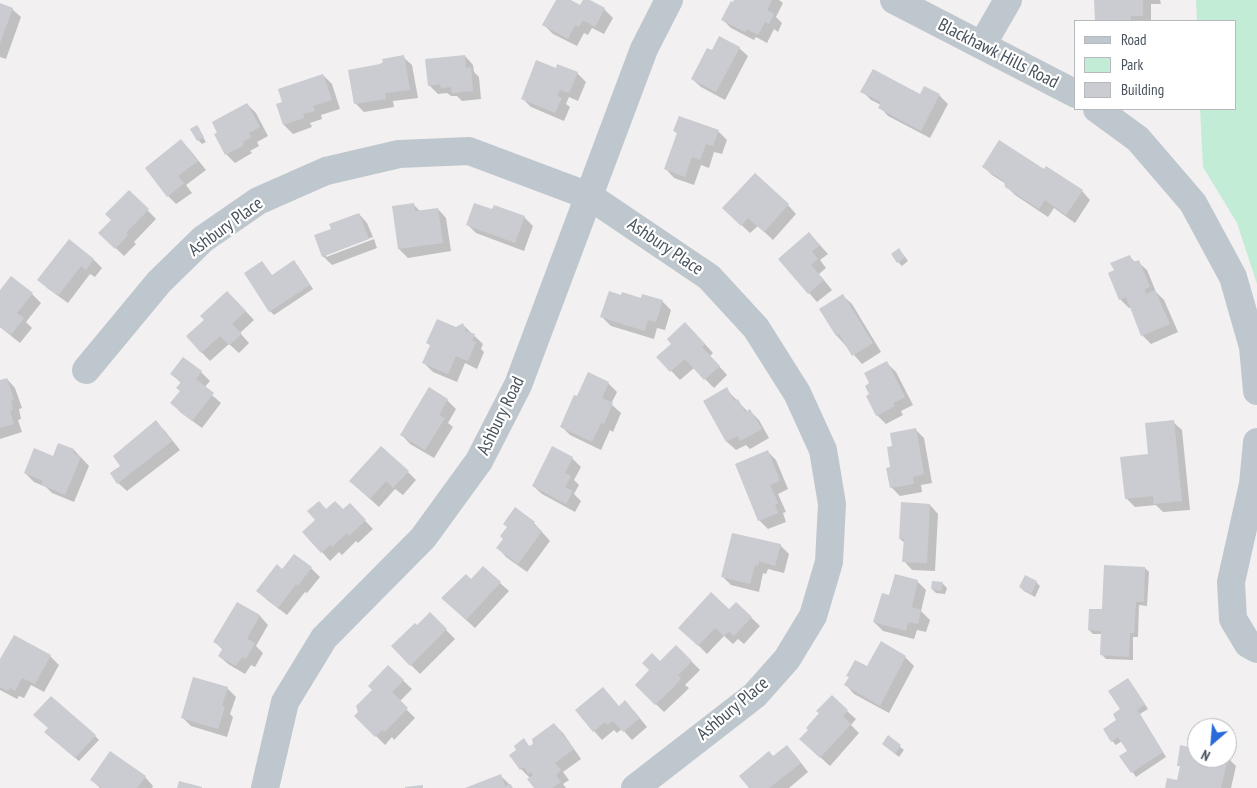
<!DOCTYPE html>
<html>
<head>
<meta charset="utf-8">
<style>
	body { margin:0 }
	#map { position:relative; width:1257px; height:788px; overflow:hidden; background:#f2f0f0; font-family:"PT Sans Narrow",sans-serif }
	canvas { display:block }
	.legend { position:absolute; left:1074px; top:20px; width:162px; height:90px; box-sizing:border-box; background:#fff; border:1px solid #b6babe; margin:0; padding:6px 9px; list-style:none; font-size:15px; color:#49525c }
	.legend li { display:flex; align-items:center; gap:10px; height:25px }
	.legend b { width:25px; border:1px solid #b6babe }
	.north { position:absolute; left:1187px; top:718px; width:50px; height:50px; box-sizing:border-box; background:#fff; border:1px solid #b6babe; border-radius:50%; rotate:207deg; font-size:14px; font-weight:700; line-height:20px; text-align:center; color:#49525c }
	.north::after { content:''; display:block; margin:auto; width:18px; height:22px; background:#266bd7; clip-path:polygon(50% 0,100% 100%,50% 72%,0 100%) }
</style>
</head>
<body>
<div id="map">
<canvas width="1257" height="788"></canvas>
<ul class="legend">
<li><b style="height:6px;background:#bfc7ce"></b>Road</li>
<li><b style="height:14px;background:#c2ecd5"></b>Park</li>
<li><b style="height:14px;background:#caccd2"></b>Building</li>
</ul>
<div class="north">N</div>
</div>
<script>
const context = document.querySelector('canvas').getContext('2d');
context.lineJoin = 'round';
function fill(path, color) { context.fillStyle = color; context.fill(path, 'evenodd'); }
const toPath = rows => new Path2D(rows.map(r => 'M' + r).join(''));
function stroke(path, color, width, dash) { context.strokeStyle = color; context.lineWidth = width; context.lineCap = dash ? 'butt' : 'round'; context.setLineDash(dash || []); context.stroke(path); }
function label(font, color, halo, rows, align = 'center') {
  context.font = font + ' "PT Sans Narrow",sans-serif'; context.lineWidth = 4.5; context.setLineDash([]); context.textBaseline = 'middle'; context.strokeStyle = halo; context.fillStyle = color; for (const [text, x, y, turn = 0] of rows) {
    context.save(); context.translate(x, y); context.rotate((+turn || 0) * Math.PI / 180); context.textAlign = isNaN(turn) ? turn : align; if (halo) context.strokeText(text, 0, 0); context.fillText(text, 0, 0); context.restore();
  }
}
const green = toPath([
	[1196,0,1257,0,1257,284,1237,223,1203,167,1200,109,1236,109,1236,21,1197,21]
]);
const shadow = toPath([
	[557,0,568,0,580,7,584,0,587,0,604,9,613,18,604,34,592,28,588,35,584,33,577,46,553,34,544,25],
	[736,0,779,0,783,3,776,17,782,23,778,32,774,29,767,43,756,37,754,40,731,28,722,19],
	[1096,0,1160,0,1161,4,1151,4,1151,21,1096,21],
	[0,4,12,9,21,17,6,59,0,57],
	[739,48,748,56,725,100,701,87,692,79,713,52],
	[465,56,473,65,474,72,479,77,481,99,462,101,457,96,451,96,447,93,438,94,429,85],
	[403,57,412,65,418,98,393,101,394,107,364,112,355,103,381,65],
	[556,70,577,73,586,82,578,101,569,97,566,104,570,107,564,121,531,107,522,98],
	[323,75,332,84,340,109,321,115,322,119,310,123,312,127,293,134,284,125,277,105,283,103],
	[925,87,939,95,948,104,930,138,888,116,880,107,881,105,871,100,862,91,920,96],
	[247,104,256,113,268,136,257,142,259,146,250,151,252,153,235,163,226,154],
	[197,126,200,129,198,129,206,142,202,144,198,140],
	[675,131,718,131,727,140,722,154,714,152,709,168,701,165,694,185,674,178,666,169,678,134],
	[181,141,190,150,206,170,186,185,192,193,176,204,168,196],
	[984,167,1044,171,1082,191,1090,200,1075,223,1054,208,1048,217,1015,195,1006,186,1006,184,992,175],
	[129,191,156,219,134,242,136,244,124,256,100,233,112,220],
	[413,204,420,211,438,209,446,218,451,251,408,258,399,249,393,207],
	[788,205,796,214,773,240,758,226,750,233,733,217],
	[493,211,524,217,533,226,524,251,476,233,467,224],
	[359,214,367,223,373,237,326,254,326,257,374,239,377,248,332,265,323,256,332,229],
	[818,243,828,254,820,260,826,268,819,274,832,290,817,302,779,259],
	[903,254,908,261,902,266,898,262],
	[1129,256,1136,263,1138,262,1147,270,1156,292,1164,300,1178,332,1151,344,1142,335,1131,307,1129,308,1120,299],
	[93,259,102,268,95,277,90,274,68,303,47,288,39,279],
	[294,262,298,266,313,289,274,315,270,311,262,263,272,276],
	[11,278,32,294,41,303,26,322,32,328,20,343,0,327,0,292],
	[843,296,852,304,881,352,862,364,837,336,821,309],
	[642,300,662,301,671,310,665,330,657,328,654,339,611,326,602,317],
	[236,301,254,320,240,333,249,343,239,353,229,344,210,361,187,337],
	[463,325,483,344,481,349,484,352,477,369,465,363,457,382,433,372,424,363,431,346,428,343],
	[694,332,713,353,710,356,727,375,714,388,694,368,680,380,658,357],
	[887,363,896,372,913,405,901,411,903,415,886,424,877,415,871,395],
	[201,372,210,381,204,388,221,403,202,428,180,412,172,403,181,391,181,383,171,373],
	[7,379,15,388,22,408,19,409,21,419,18,420,22,432,0,439,0,382],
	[608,383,617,392,611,404,621,413,613,432,610,430,601,450,570,435,562,427],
	[726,389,748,412,750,411,759,420,769,438,750,449,746,445,736,450,727,442,705,401],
	[447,400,456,409,448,423,453,427,434,458,410,444,402,435],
	[156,422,165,431,180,450,127,491,118,483,121,466],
	[1173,422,1182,430,1190,510,1163,512,1156,505,1135,507,1126,498,1150,455],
	[915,429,924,438,932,483,921,485,922,492,900,496,891,487,893,447],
	[74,450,89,466,74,502,52,493,46,487,34,482,25,473,54,457],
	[767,451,776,460,788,489,778,494,786,512,783,513,786,522,768,529,759,520],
	[572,458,581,467,574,480,579,485,574,494,581,501,575,512,542,494,533,486],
	[408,472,416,480,403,495,395,489,379,507,360,490],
	[350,505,373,529,358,543,356,541,342,555,339,552,330,561,322,552,327,510,343,511],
	[930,505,938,514,935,571,912,570,904,561,905,543,900,539],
	[534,523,550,541,527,572,506,557,498,548,504,539],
	[780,545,789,554,784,573,768,569,766,574,763,573,759,592,731,585,722,576],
	[294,555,311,568,320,577,307,593,305,592,287,615,267,600,258,591,283,571],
	[1145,568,1149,572,1147,606,1139,605,1138,637,1133,637,1133,660,1106,659,1102,655,1103,634,1093,634,1089,630,1103,610],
	[471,581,500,583,509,591,475,628,452,607],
	[917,581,926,590,921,611,930,620,926,632,917,630,914,639,883,631,874,622,890,597],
	[1036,582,1040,586,1035,597,1024,591,1020,587],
	[943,584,947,588,945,594,936,593,932,589],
	[238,603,260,616,268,625,256,646,263,653,255,667,251,665,245,674,228,664,219,656,223,650,215,642],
	[736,603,760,626,744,644,738,639,733,644,724,636,707,654,689,636,729,611],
	[430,614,455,639,420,674,392,646,417,627],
	[676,646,700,670,685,685,689,688,682,695,664,712,636,685],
	[50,656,59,665,44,692,31,685,24,698,19,696,17,699,0,690,0,662],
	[905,657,914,666,889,713,854,694,846,685,867,668],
	[388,666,412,689,399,702,415,718,394,740,392,737,385,745,356,716],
	[1131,683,1148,709,1140,714,1166,757,1136,777,1121,756,1129,751,1122,741,1116,745,1112,741,1122,710],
	[227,688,236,697,230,714,233,717,227,737,191,726,182,717],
	[603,689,619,707,634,711,647,727,632,740,622,729,617,733,614,730,602,740,594,731],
	[847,711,856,719,851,725,859,733,830,766,810,748,809,730],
	[554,724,563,733,581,759,563,772,569,780,563,784,566,788,536,788,530,778,521,769,518,750,523,740,530,747],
	[49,736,95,736,99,740,79,761],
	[888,737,904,750,899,757,888,748],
	[786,747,795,755,808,772,789,788,750,788,773,757],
	[1197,750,1197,758,1227,758,1227,757,1236,766,1231,788,1166,788,1178,782,1181,768,1179,765],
	[500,775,513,788,468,788],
	[145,777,153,786,152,788,100,788,91,779]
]);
const building = toPath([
	[556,0,571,0,580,5,583,0,590,0,605,8,595,27,583,20,579,27,575,25,568,39,542,25],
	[734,0,772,0,767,10,774,14,769,24,765,22,758,35,747,29,745,32,721,20,731,1,733,2],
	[1094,0,1143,0,1143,16,1131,16,1131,20,1095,21],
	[0,3,13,8,0,43],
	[719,36,740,47,716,92,691,79,707,48,712,50],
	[404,55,410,90,385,93,386,99,354,104,348,70,380,64,383,62,382,59],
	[465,55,466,68,471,67,473,91,452,93,451,87,441,88,440,84,428,86,425,59],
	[536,60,556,68,557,64,578,72,569,93,560,90,557,96,562,98,555,113,521,99],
	[873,69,920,94,924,86,940,94,921,131,878,108,881,102,860,92],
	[323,74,332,100,313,106,315,111,303,114,304,118,283,125,276,104,282,102,278,89],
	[247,103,260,127,249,133,251,137,243,142,244,145,225,155,214,134,217,133,212,122],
	[679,116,719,130,713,146,706,144,700,160,692,157,685,177,664,169,677,133,673,131],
	[197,125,204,137,197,141,190,129],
	[181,139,198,161,178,176,184,183,167,197,145,168],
	[999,140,1044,169,1046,166,1083,190,1066,215,1045,200,1039,209,1005,187,1004,181,982,167],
	[755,173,789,204,764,232,748,218,741,226,722,208],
	[129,190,149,209,126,233,128,235,115,249,98,233,111,220,105,214],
	[414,203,415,211,438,208,443,243,398,249,392,206],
	[474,203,492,209,494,205,525,216,515,243,466,225],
	[359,213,369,239,322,257,314,235,331,229,329,224],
	[809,232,820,245,812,251,818,259,811,265,824,280,808,294,778,259],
	[69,239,94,259,86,270,81,266,58,296,37,280],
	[899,248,905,257,897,263,891,254],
	[1130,255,1133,262,1139,260,1150,287,1145,289,1146,294,1155,290,1170,324,1141,336,1126,297,1119,300,1108,273,1114,270,1110,263],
	[294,260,310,285,269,312,244,273,262,261,272,275],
	[11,276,33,293,17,313,24,318,11,335,0,327,0,290],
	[227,291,246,311,232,324,242,334,229,345,220,336,201,353,186,336,204,320,200,316],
	[609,291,621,295,622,292,641,298,642,294,663,300,656,322,648,320,645,331,600,317],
	[843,294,873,343,852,356,839,334,836,336,819,309],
	[437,319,456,327,463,323,466,331,475,334,472,341,476,342,468,361,456,356,448,374,422,363,430,345,426,343],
	[685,322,705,344,702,347,720,366,704,380,685,359,670,372,656,357,671,344,667,339],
	[183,357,202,371,196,379,214,393,192,421,170,403,180,391,176,388,181,382,170,374],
	[887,361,905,397,893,403,895,406,876,416,866,396,869,394,865,386,869,383,864,373],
	[588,372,609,382,602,398,613,403,604,424,601,423,592,442,560,427,574,395,577,396],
	[7,378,14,400,11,401,13,410,10,411,14,424,0,428,0,380],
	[429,387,448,399,439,415,445,418,425,450,400,435],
	[727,387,734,401,738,399,745,412,750,409,762,429,740,441,738,436,726,442,703,401],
	[156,420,172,441,117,484,110,473,120,466,113,456],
	[1174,420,1182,501,1154,504,1153,496,1125,499,1120,457,1148,454,1145,423],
	[916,428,924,474,913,477,914,484,890,488,886,468,890,467,887,447,892,446,890,433],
	[58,443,74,449,73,453,81,457,65,495,41,484,43,481,24,473,34,448,53,456],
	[381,446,409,471,393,488,386,481,370,499,349,481],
	[552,446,573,457,565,473,571,476,565,487,573,491,566,504,532,486],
	[768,450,780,481,770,485,778,503,775,505,778,513,758,521,735,464],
	[319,501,326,509,335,501,343,509,350,503,366,520,349,536,347,533,332,547,330,545,321,553,302,532,315,520,307,511],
	[901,502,930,504,927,563,902,562,904,539,899,539],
	[515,507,535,522,533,524,542,531,518,564,496,548,503,539,500,536,507,527,503,524],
	[732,533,781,544,775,566,759,561,758,566,755,565,750,584,721,577],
	[294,554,312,567,298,586,296,584,278,608,256,591,277,564,282,569],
	[1104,565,1145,567,1144,602,1136,602,1134,633,1130,633,1129,657,1100,655,1101,631,1088,630,1089,609,1102,609],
	[483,566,501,582,466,620,441,598,466,574,471,579],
	[895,574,918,580,912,607,921,610,918,624,908,622,906,631,873,622,882,593,889,595],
	[1025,575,1037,581,1031,594,1019,587],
	[932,581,943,582,941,591,931,589],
	[711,592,729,609,736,602,752,617,734,636,729,631,724,636,715,628,698,646,678,628],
	[237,602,260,615,247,639,255,643,246,659,242,657,236,666,218,656,223,648,213,642],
	[430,612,447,629,410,666,391,646,415,623,417,625],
	[14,635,51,655,35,684,22,678,15,691,10,688,8,691,0,687,0,659],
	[881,641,906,656,880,706,844,685,849,677,846,676,855,660,867,666],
	[676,645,692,661,678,675,681,678,674,687,655,705,635,685,649,670,642,663,652,653,660,661],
	[388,665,404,680,392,692,408,708,385,732,382,730,375,737,354,716,358,712,356,706,372,690,368,686],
	[193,677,228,687,222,706,225,707,218,729,181,718],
	[1128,678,1145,704,1137,710,1163,752,1131,773,1119,756,1127,751,1118,737,1111,742,1103,729,1116,720,1113,714,1120,709,1108,691],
	[603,687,619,706,625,700,640,718,623,732,613,721,607,725,605,722,593,732,575,710],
	[832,695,848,710,843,716,851,724,820,758,799,739,808,730,806,728,819,713,816,711],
	[51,696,96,735,75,758,44,732,48,728,33,715],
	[554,723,574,749,555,763,561,770,556,775,561,782,552,788,534,788,527,779,533,775,531,772,528,774,524,767,520,770,509,755,516,750,514,746,524,738,529,746,533,744,532,739],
	[888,735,901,745,895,754,882,744],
	[787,745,801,763,769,788,749,788,739,776,769,751,773,756],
	[1180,745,1197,749,1197,758,1228,758,1221,788,1165,788,1167,778,1177,780,1180,766,1177,766],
	[110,751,146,776,137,788,102,788,90,780],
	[501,774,505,786,511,784,512,788,465,788],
	[179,781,202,787,202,788,177,788],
	[423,785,423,788,405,788,405,787]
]);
const minor = toPath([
	[894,0,1076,94],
	[982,45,1008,0],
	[1097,109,1138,139,1193,203,1233,277,1253,347,1257,391],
	[86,370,159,282,203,239,258,201,326,171,399,154,469,151,589,196,709,277,756,328,797,393,823,450,832,504,829,562,813,616,787,659,755,695,635,788],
	[1257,442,1253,484,1231,582,1233,619,1248,644,1257,649],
	[265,788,285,702,324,638,423,538,479,461,518,385,644,49,669,0]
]);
const streetNames = [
	["Blackhawk Hills Road",998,54,27],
	["Ashbury Place",226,227,-36],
	["Ashbury Place",665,247,34],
	["Ashbury Road",501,416,-64],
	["Ashbury Place",733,709,-40]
];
fill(green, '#c2ecd5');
fill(shadow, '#0003');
fill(building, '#caccd2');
stroke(minor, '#bfc7ce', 28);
label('18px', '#49525c', '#fff', streetNames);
</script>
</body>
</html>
